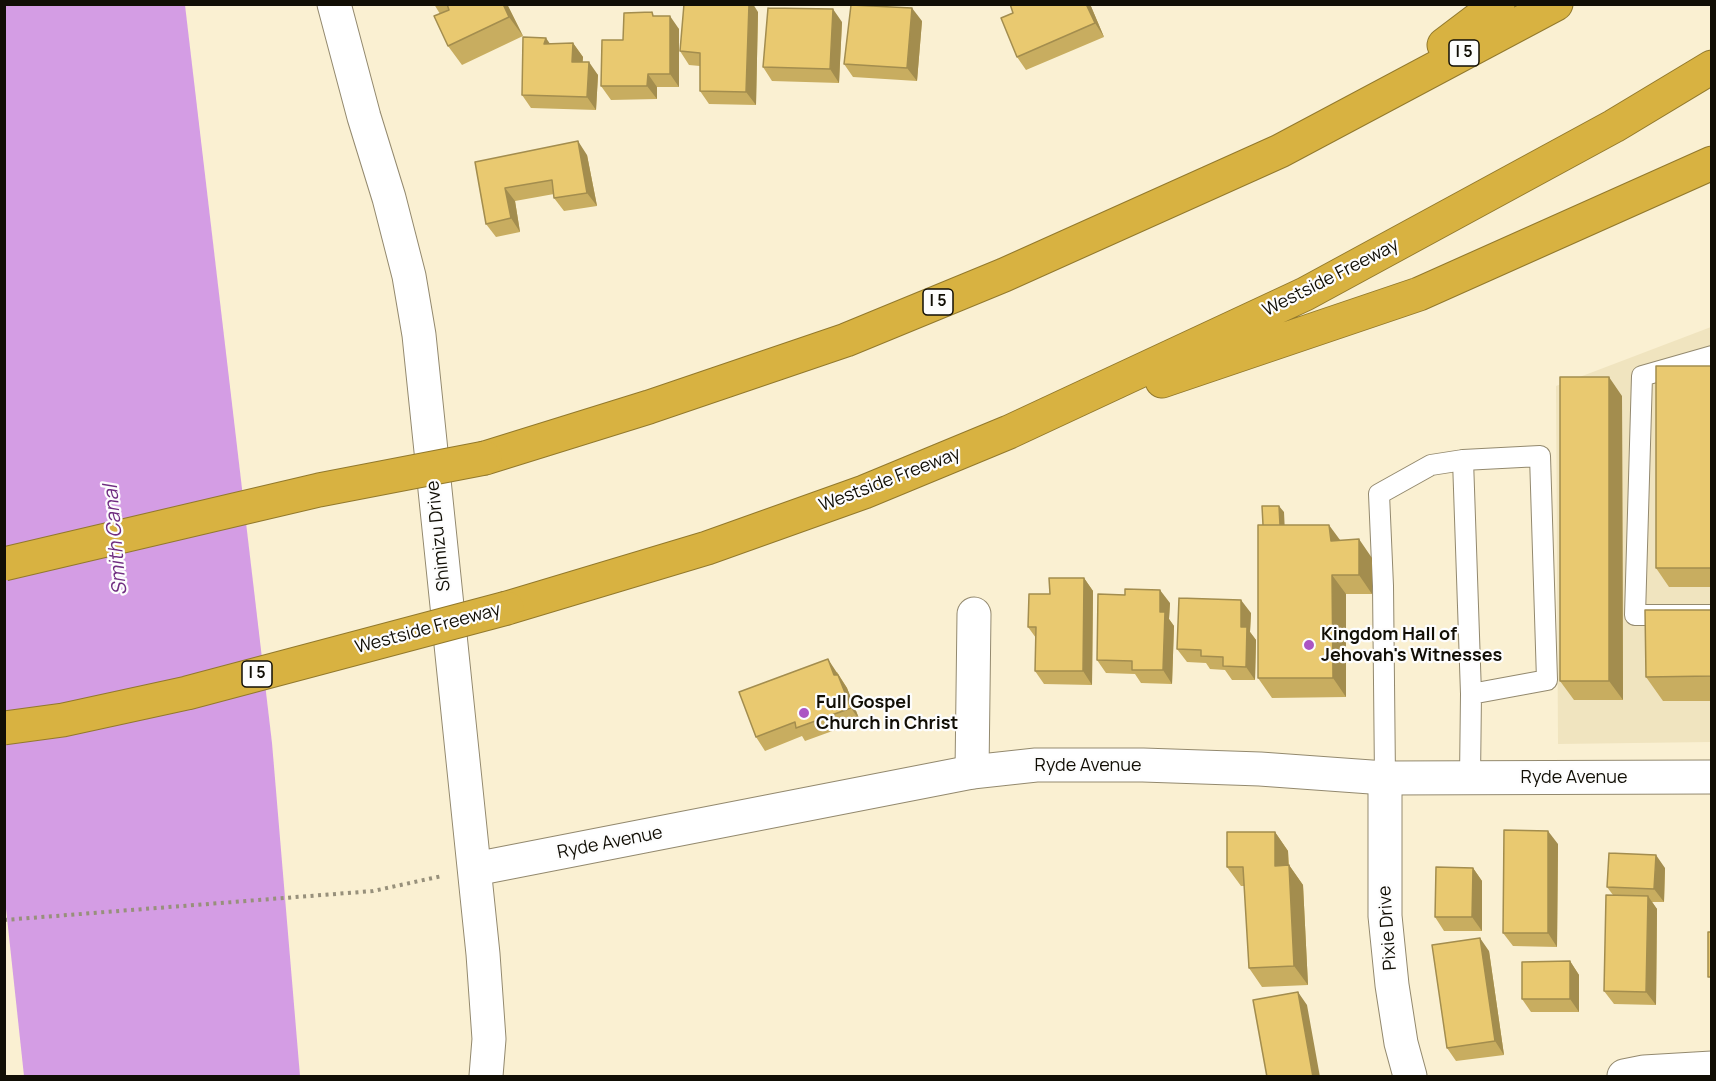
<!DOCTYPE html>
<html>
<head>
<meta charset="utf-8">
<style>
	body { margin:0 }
	#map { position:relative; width:1716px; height:1081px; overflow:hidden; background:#faf0d2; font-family:Manrope,sans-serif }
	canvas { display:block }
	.frame { position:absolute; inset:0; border:6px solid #110e05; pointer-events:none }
</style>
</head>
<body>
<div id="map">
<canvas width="1716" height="1081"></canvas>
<div class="frame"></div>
</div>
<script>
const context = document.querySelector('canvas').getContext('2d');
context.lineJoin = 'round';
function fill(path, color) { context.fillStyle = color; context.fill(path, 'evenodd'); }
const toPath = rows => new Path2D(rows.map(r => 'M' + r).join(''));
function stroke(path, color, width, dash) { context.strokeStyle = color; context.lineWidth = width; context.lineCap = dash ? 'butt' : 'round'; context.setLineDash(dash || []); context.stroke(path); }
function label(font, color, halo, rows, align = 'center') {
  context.font = font + ' Manrope,sans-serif'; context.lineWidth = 4.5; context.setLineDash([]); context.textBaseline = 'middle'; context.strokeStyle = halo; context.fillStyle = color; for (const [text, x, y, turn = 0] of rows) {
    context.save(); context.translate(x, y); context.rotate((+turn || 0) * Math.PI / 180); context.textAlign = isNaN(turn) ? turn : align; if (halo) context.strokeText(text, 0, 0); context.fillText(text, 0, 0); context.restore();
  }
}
const built = toPath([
	[1711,327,1711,742,1558,744,1556,386]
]);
const water = toPath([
	[4,5,185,5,272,743,300,1076,24,1076,4,890]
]);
const path = toPath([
	[4,920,373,891,442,876]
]);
const service = toPath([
	[1712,356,1642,376,1635,615,1712,615],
	[1463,460,1540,456,1547,680,1471,694],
	[1385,778,1383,586,1379,494,1431,465,1463,460,1471,694,1470,778]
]);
const minor = toPath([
	[334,4,364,117,389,198,409,276,419,335,483,954,489,1039,486,1076],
	[972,772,974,614],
	[1385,778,1385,916,1392,985,1401,1043,1410,1076],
	[1624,1076,1644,1072,1712,1068]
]);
const tertiary = toPath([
	[475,869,972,772,1036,765,1143,765,1260,769,1385,778,1712,777]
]);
const motorway = toPath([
	[1444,45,1498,4],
	[1162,381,1419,294,1712,163],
	[485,458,649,407,846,340,1004,275,1280,151,1556,4],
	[507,608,707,548,864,492,1009,432,1305,294,1614,126,1712,67]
]);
const motorwayBridge = toPath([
	[4,564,319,490,485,458],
	[4,728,63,720,187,693,507,608]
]);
const wall = toPath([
	[434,4,507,4,523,36,462,65,448,46,440,14],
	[1090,4,1104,37,1026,70,1017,57,1013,13],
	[758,12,756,105,709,104,700,91,700,66,689,65,680,51],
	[654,16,679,29,679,87,657,87,657,99,611,100,601,86,623,40],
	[922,21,917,81,853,77,844,64],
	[842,22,839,83,772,81,763,67],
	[573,43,583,57,582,62,598,75,596,110,531,108,522,95,550,44],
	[587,155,597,206,564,211,554,198,554,194,515,201,520,232,496,237,486,224,475,162],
	[1712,366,1712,587,1669,587,1656,568],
	[1622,396,1623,700,1574,700,1560,681],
	[1284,512,1284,525,1340,540,1372,558,1372,594,1346,594,1346,697,1272,698,1258,678],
	[1084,578,1093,591,1092,685,1044,684,1035,671,1036,638,1028,627,1050,594],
	[1170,603,1169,619,1174,626,1172,684,1141,683,1135,674,1106,673,1097,660],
	[1712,610,1712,701,1663,701,1646,677],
	[1251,613,1250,632,1256,640,1255,680,1232,680,1225,670,1210,669,1206,663,1187,662,1177,649],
	[837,672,847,688,860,721,805,741,802,736,765,751,756,737],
	[1275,832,1288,851,1289,865,1303,885,1308,985,1262,987,1249,968,1245,886,1241,886,1227,867],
	[1558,844,1557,947,1513,946,1503,933],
	[1473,868,1482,881,1482,931,1444,931,1435,917],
	[1665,868,1664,902,1652,902,1657,909,1656,1005,1614,1004,1604,991,1613,895,1607,887],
	[1489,951,1504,1055,1456,1061,1447,1048],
	[1570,961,1579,975,1579,1012,1531,1012,1522,999]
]);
const shadedWall = toPath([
	[503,4,507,4,523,36,509,17],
	[749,4,753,4,758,12,756,105,746,92],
	[1086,4,1090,4,1104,37,1095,23],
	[912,8,922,21,917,81,907,68],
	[833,9,842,22,839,83,830,69],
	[670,16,679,29,679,87,670,74],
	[546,38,555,51,544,44],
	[573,43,583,57,582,75,572,62],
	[589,62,598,75,596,110,587,97],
	[648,74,657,87,657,99,647,86],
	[578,141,587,155,597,206,587,193],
	[505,188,515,201,520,232,511,218],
	[1609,377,1622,396,1623,700,1609,681],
	[1279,506,1284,512,1285,533,1280,526],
	[1329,525,1343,544,1331,541],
	[1359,539,1372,558,1372,594,1359,575],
	[1332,575,1346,594,1346,697,1333,678],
	[1084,578,1093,591,1092,685,1083,671],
	[1160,590,1170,603,1169,619,1174,626,1172,684,1163,670,1160,612],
	[1241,600,1251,613,1250,632,1256,640,1255,680,1246,667,1241,627],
	[828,659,847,688,860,721,851,708,834,675],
	[1548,831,1558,844,1557,947,1548,933],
	[1275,832,1288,851,1289,885,1275,866],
	[1656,855,1665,868,1664,902,1654,889],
	[1289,865,1303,885,1308,985,1294,966],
	[1473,868,1482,881,1482,931,1472,917],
	[1648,896,1657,909,1656,1005,1646,992],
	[1480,938,1489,951,1504,1055,1495,1041],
	[1570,961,1579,975,1579,1012,1570,999],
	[1298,992,1307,1005,1320,1077,1313,1077]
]);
const building = toPath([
	[447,4,503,4,509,17,448,46,434,16,449,10,447,4],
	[684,4,749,4,746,92,700,91,700,53,680,51,684,4],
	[1010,4,1086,4,1095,23,1017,57,1001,18,1013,13,1010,4],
	[851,5,912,8,907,68,844,64,851,5],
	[768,8,833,9,830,69,763,67,768,8],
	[652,12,653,16,670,16,670,74,648,74,647,86,601,86,602,40,623,40,624,13,652,12],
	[523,37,546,38,544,44,573,43,572,62,589,62,587,97,522,95,523,37],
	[578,141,587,193,554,198,552,180,505,188,511,218,486,224,475,162,578,141],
	[1656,366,1712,366,1712,568,1656,568,1656,366],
	[1560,377,1609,377,1609,681,1560,681,1560,377],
	[1262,506,1279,506,1280,525,1263,525,1262,506],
	[1258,525,1329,525,1331,541,1359,539,1359,575,1332,575,1333,678,1258,678,1258,525],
	[1049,578,1084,578,1083,671,1035,671,1036,627,1028,627,1029,594,1050,594,1049,578],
	[1125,589,1160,590,1160,612,1165,612,1163,670,1132,670,1132,661,1097,660,1098,594,1125,595,1125,589],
	[1179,598,1241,600,1241,627,1247,627,1246,667,1223,666,1223,657,1201,656,1201,650,1177,649,1179,598],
	[1645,610,1712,610,1712,676,1646,677,1645,610],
	[828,659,834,675,838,675,851,708,796,728,795,722,756,737,739,692,828,659],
	[1504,830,1548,831,1548,933,1503,933,1504,830],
	[1227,832,1275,832,1275,866,1289,865,1294,966,1249,968,1243,867,1227,867,1227,832],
	[1609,853,1656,855,1654,889,1607,887,1609,853],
	[1436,867,1473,868,1472,917,1435,917,1436,867],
	[1606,895,1648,896,1646,992,1604,991,1606,895],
	[1708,932,1712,932,1712,977,1708,977,1708,932],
	[1480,938,1495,1041,1447,1048,1432,945,1480,938],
	[1570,961,1570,999,1522,999,1522,962,1570,961],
	[1298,992,1313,1077,1267,1077,1253,1000,1298,992]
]);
const markers = [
	[1309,645,6,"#ac55c3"],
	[804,713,6,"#ac55c3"]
];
const shields = [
	[1464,53,30],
	[938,302,30],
	[257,674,30]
];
const shieldNames = [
	["I 5",1464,53],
	["I 5",938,302],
	["I 5",257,674]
];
const streetNames = [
	["Westside Freeway",1331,278,-27],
	["Westside Freeway",890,480,-21],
	["Shimizu Drive",439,536,-96],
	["Westside Freeway",428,629,-15],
	["Ryde Avenue",1088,766],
	["Ryde Avenue",1574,778],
	["Ryde Avenue",610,843,-11],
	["Pixie Drive",1388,928,-94]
];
const poiNames = [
	["Kingdom Hall of",1321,635],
	["Jehovah's Witnesses",1321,656],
	["Full Gospel",816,703],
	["Church in Christ",816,724]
];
const waterNames = [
	["Smith Canal",116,540,-95]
];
fill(built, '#f0e4bf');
fill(water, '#d49de4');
stroke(service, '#93896e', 22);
stroke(minor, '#93896e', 35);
stroke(tertiary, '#93896e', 35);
stroke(motorway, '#92792c', 35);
stroke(path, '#97907b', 4, [3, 4.5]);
stroke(service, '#fff', 20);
stroke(minor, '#fff', 33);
stroke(tertiary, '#fff', 33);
stroke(motorway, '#d8b241', 33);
stroke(motorwayBridge, '#92792c', 35, []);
stroke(motorwayBridge, '#d8b241', 33);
fill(wall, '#c8ad60');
fill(shadedWall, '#a38d4e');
fill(building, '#e9c970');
stroke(building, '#a38d4e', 1.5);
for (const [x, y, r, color] of markers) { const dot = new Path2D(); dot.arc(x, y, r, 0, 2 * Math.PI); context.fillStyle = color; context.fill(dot); stroke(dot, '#fdfdfd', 2); }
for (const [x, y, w] of shields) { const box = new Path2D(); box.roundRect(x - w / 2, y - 13, w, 26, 4.5); context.fillStyle = '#fdfdfd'; context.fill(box); stroke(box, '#110e05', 1.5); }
label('bold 16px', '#110e05', null, shieldNames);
label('18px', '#110e05', '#fdfdfd', streetNames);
label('bold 18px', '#110e05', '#fdfdfd', poiNames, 'left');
label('italic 20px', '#6f2d80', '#fdfdfd', waterNames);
</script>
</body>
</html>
